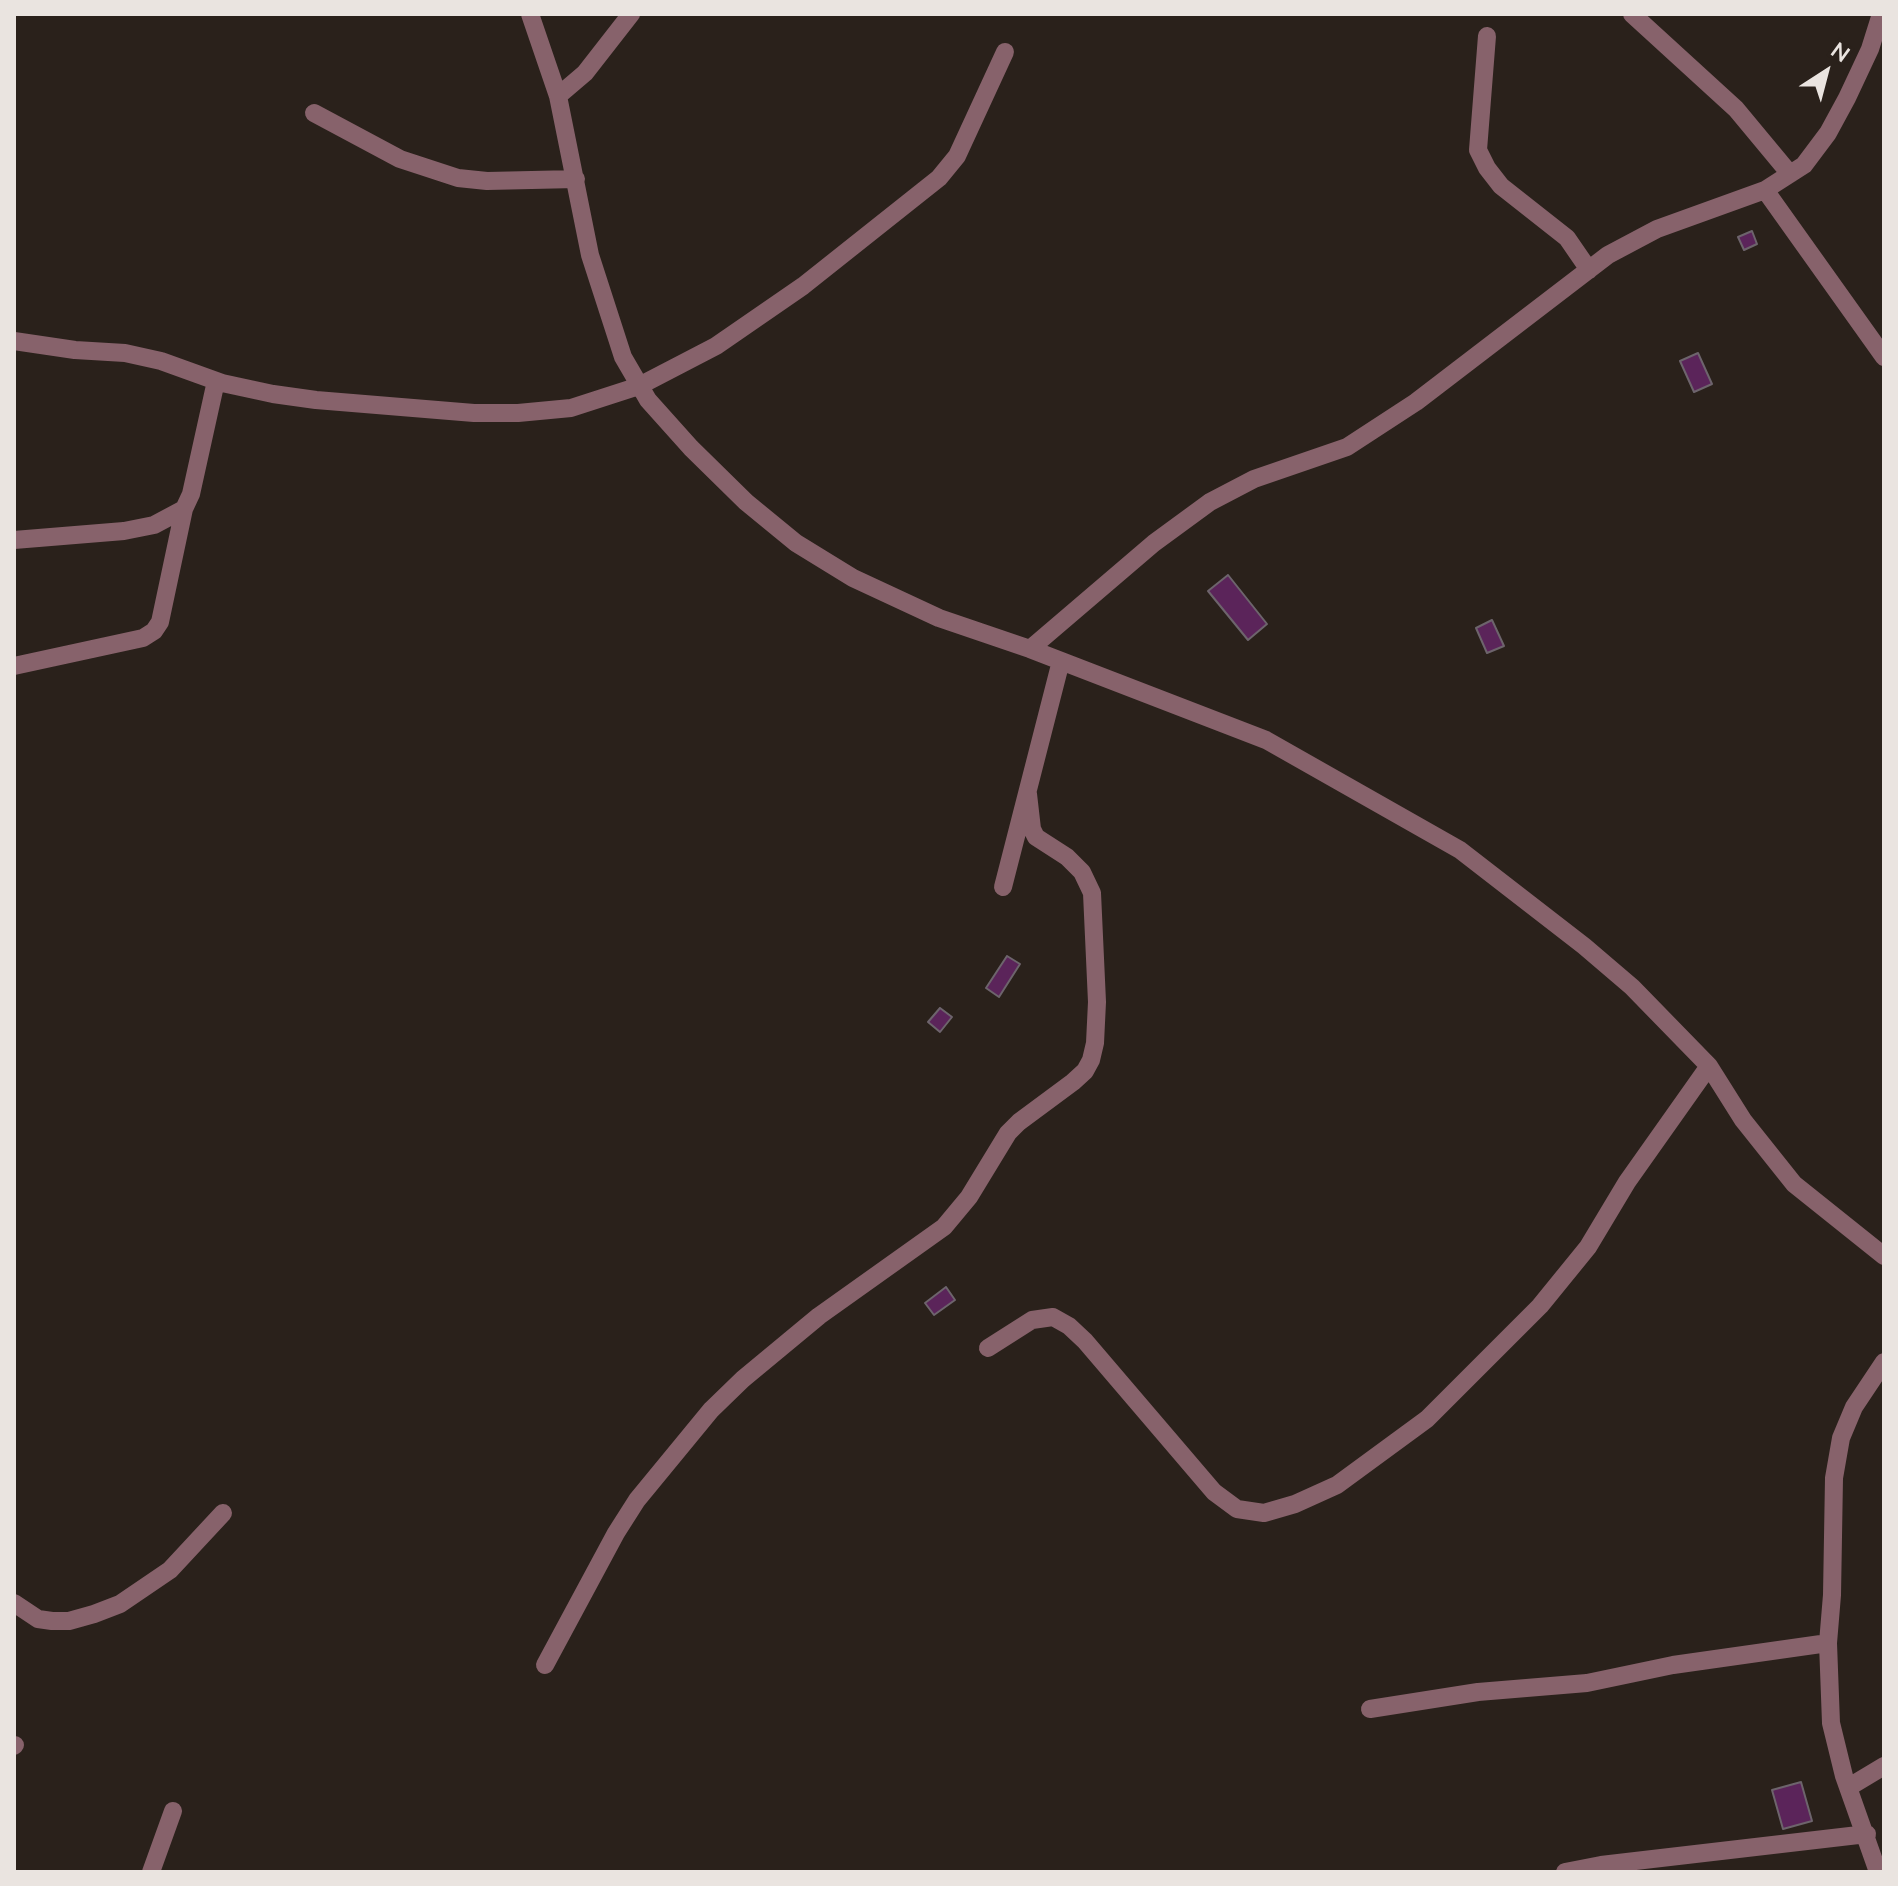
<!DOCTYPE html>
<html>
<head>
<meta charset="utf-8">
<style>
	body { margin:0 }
	#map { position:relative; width:1898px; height:1886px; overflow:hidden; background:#2a211b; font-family:"Nunito Sans",sans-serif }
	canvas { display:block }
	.frame { position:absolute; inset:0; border:16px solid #eae4e0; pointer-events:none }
	.north { position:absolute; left:1786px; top:32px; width:80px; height:80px; -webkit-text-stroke:6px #2a211b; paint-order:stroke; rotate:36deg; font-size:22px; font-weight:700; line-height:32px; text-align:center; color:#eae4e0 }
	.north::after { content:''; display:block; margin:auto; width:28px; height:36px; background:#eae4e0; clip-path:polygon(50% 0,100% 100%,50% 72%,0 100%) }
</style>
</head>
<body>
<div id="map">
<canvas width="1898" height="1886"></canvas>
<div class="frame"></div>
<div class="north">N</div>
</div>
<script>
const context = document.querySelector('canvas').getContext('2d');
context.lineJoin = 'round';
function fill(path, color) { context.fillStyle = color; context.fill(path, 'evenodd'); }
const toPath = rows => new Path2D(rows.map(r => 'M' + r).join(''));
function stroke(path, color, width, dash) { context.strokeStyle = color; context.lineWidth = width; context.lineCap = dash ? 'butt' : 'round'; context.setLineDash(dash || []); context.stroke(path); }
const building = toPath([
	[1752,231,1757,244,1744,250,1738,237,1752,231],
	[1698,353,1712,384,1694,392,1680,361,1698,353],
	[1228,575,1267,624,1248,640,1208,591,1228,575],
	[1492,620,1504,646,1487,653,1476,628,1492,620],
	[1007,956,1020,964,999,997,986,988,1007,956],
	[940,1008,952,1017,940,1032,928,1022,940,1008],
	[946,1287,955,1300,934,1315,925,1303,946,1287],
	[1801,1782,1812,1821,1783,1829,1772,1790,1801,1782]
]);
const minor = toPath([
	[530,14,558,96,590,255,623,357,648,400,691,448,746,502,796,543,853,578,939,618,1030,649,1266,740,1460,850,1584,946,1632,987,1709,1066,1743,1120,1794,1184,1884,1256],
	[1632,14,1736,109,1790,174],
	[1487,36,1478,150,1487,168,1501,186,1567,238,1589,270],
	[558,96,585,73,631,14],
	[314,113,400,159,458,178,487,181,576,179],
	[1765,190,1884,357],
	[14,341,75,350,125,353,161,361,222,383,273,394,316,400,474,413,518,413,571,408,639,386,716,346,803,286,939,178,957,156,1005,52],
	[14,540,124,531,154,525,184,509,191,494,216,381],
	[1030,649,1154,543,1210,502,1254,479,1347,447,1416,402,1608,255,1657,229,1765,190,1804,165,1828,133,1847,98,1870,49,1881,14],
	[14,666,143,638,154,631,160,622,184,509],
	[1003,887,1061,661],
	[988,1348,1032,1320,1053,1317,1069,1326,1085,1341,1214,1492,1237,1509,1264,1513,1295,1504,1337,1485,1427,1419,1540,1306,1588,1247,1627,1182,1709,1066],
	[14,1603,38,1619,52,1621,69,1621,94,1614,120,1604,170,1570,223,1513],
	[545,1665,616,1533,637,1500,711,1410,743,1379,819,1316,944,1227,969,1197,1008,1133,1019,1122,1073,1082,1085,1071,1091,1060,1095,1043,1097,1002,1092,893,1082,872,1067,857,1036,837,1032,829,1028,794],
	[1370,1709,1478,1692,1587,1683,1673,1665,1828,1643],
	[14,1746,15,1745],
	[1849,1787,1884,1766],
	[151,1872,173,1811],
	[1565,1872,1601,1865,1867,1834],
	[1878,1872,1844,1776,1831,1723,1828,1643,1832,1595,1834,1478,1841,1438,1854,1407,1884,1362]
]);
fill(building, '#5b245a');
stroke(building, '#6d646c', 2);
stroke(minor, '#87626b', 18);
</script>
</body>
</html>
